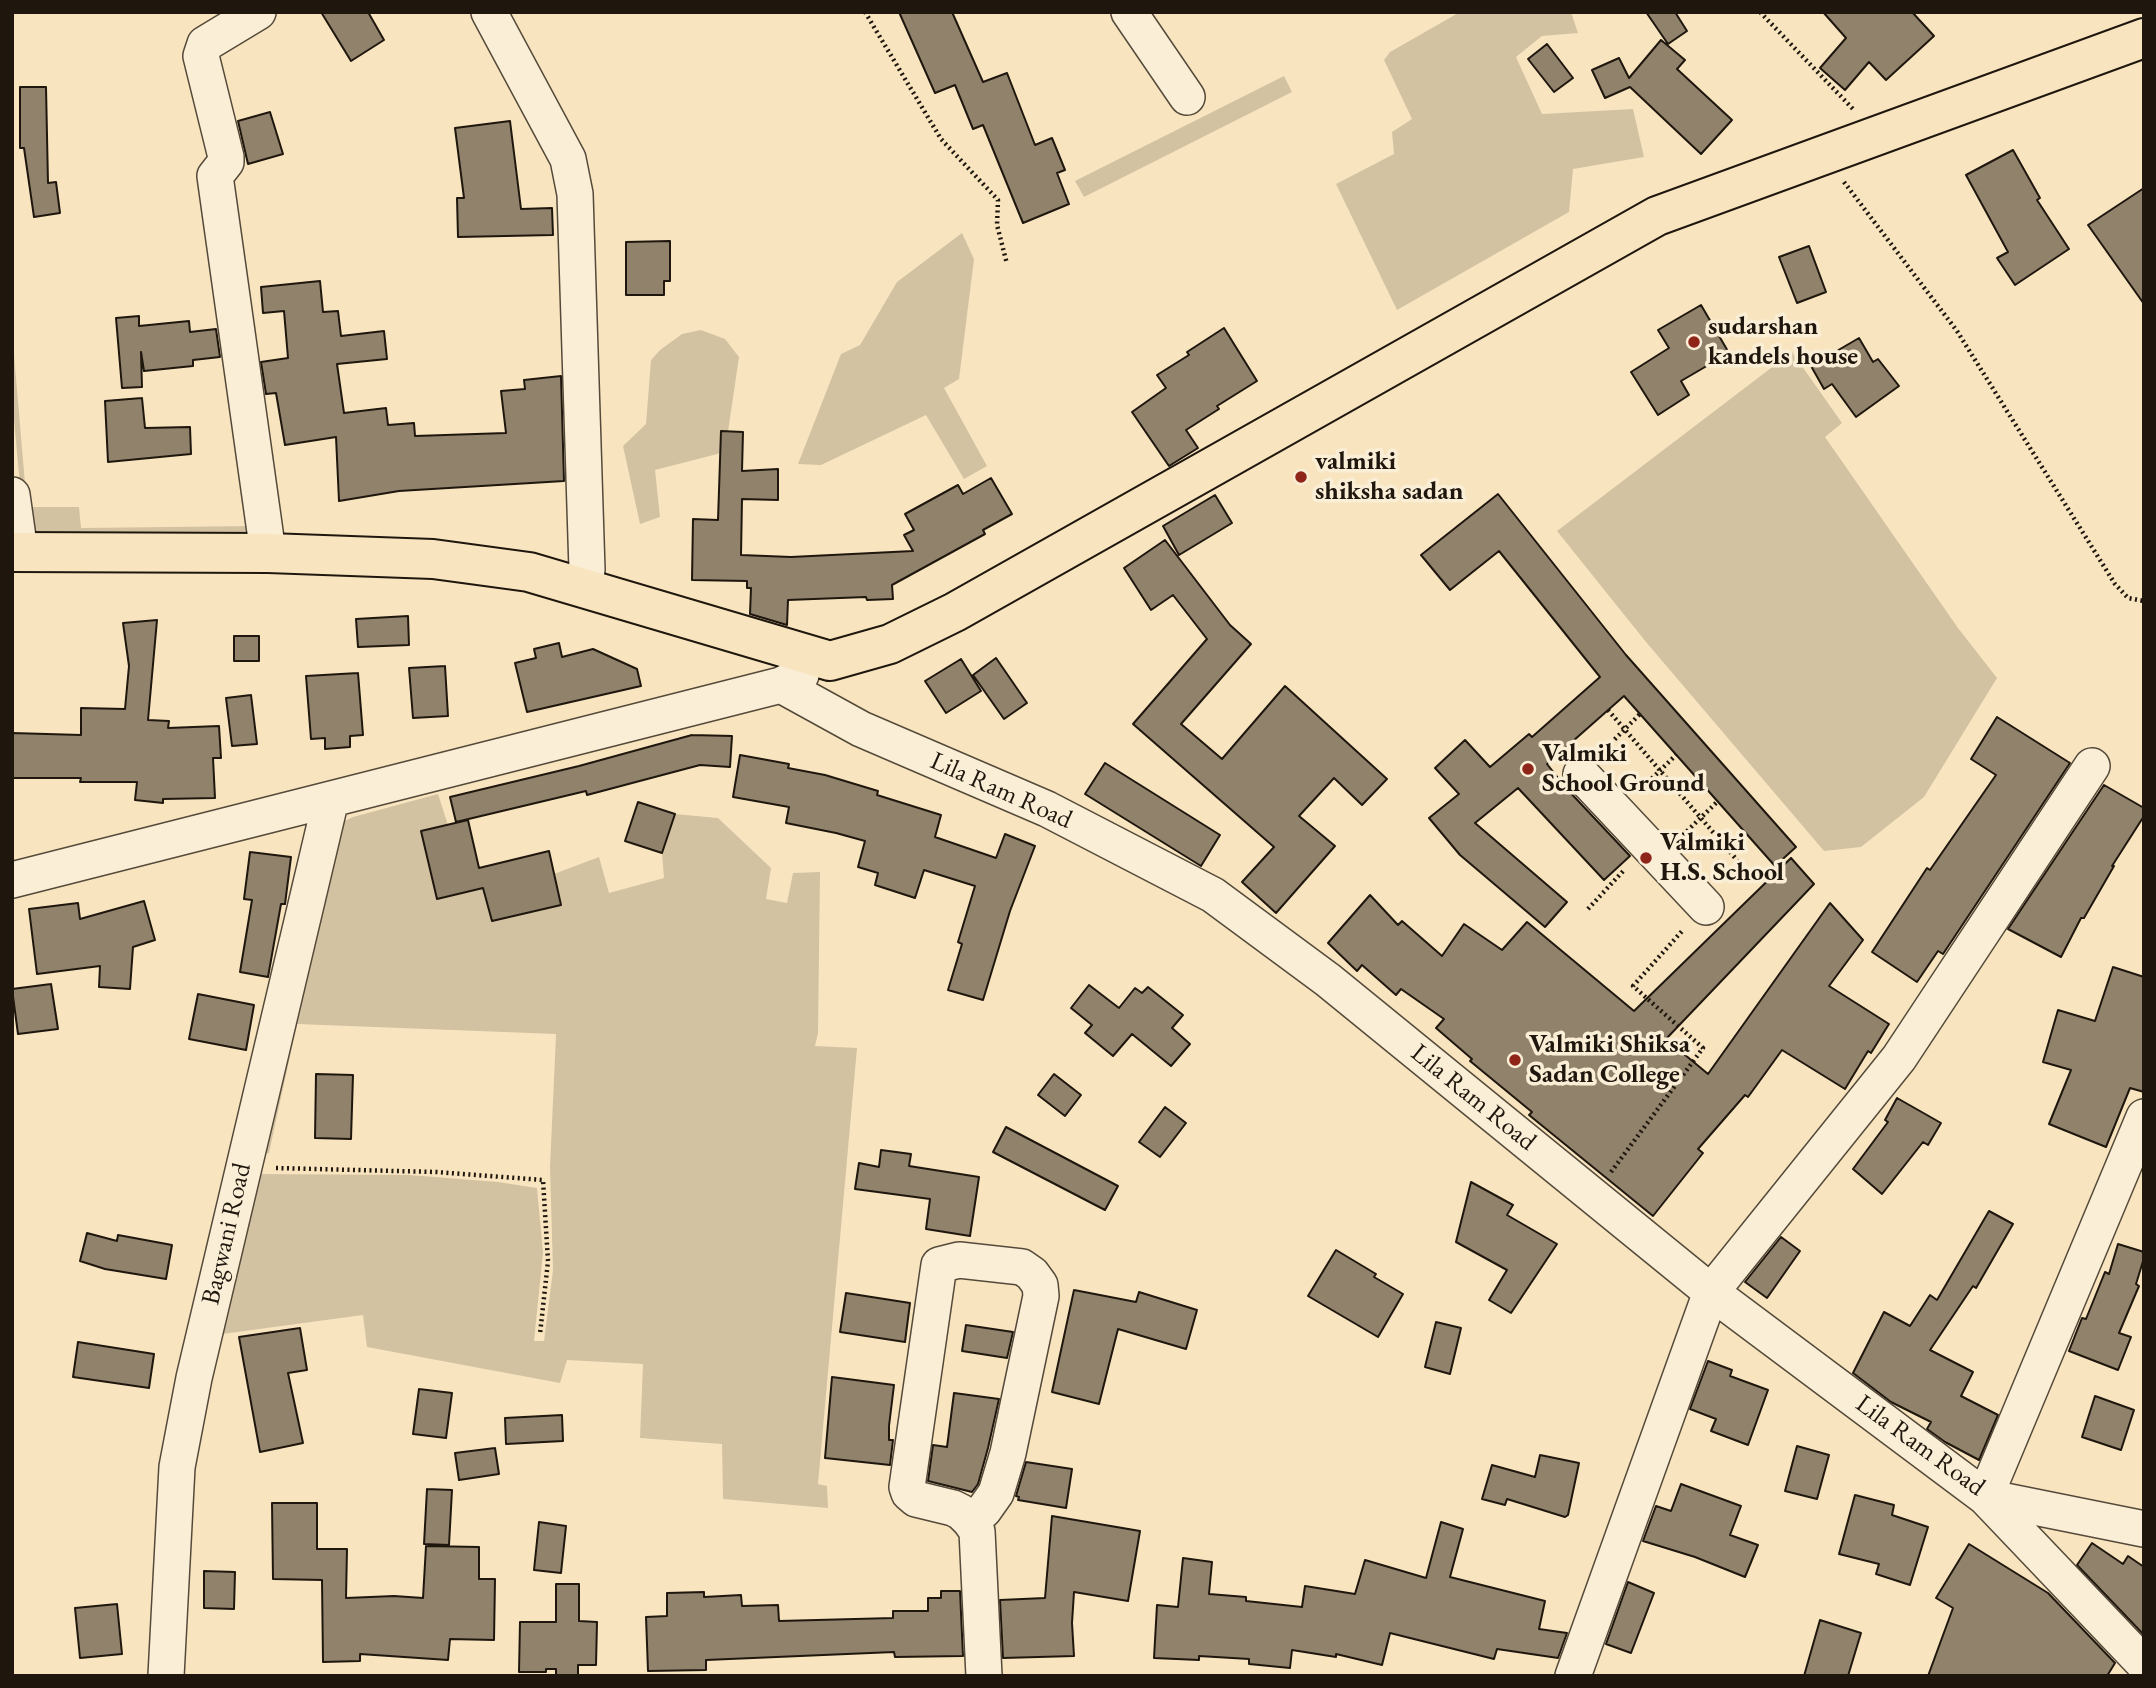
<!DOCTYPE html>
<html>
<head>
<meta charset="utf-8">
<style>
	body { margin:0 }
	#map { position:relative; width:2156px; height:1688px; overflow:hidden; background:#f8e5c0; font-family:"EB Garamond",serif }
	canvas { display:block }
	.frame { position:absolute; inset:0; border:14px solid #1f170e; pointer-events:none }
</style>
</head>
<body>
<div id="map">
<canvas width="2156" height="1688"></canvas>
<div class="frame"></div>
</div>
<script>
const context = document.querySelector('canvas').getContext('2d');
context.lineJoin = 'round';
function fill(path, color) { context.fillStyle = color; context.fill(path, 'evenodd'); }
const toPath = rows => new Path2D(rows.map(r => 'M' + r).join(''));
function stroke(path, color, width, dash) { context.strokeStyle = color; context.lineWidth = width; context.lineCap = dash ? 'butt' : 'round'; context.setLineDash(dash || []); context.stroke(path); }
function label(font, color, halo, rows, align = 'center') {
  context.font = font + ' "EB Garamond",serif'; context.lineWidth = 7; context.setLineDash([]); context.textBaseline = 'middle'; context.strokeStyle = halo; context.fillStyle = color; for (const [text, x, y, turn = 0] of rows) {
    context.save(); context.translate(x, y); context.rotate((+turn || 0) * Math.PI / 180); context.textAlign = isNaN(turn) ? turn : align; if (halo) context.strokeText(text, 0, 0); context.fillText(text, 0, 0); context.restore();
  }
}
const green = toPath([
	[1460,12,1571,12,1578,33,1542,36,1516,57,1542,114,1633,109,1644,157,1573,169,1569,212,1397,310,1336,184,1394,154,1392,132,1412,119,1384,60,1390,52],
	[1284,76,1292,92,1084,197,1075,181],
	[962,233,974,259,959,379,944,388,987,466,964,479,926,415,821,465,798,464,841,354,860,345,897,282],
	[701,330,725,339,739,357,725,452,655,470,660,517,640,524,623,446,646,424,651,360,660,350,682,334],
	[12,331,27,507,79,507,81,528,255,526,257,536,36,536,22,508,12,397],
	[1792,352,1842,423,1825,437,1958,628,1997,678,1924,797,1861,847,1824,851,1646,642,1557,531],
	[438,794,448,825,422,831,438,899,483,888,492,921,561,905,554,874,599,857,609,893,664,878,662,853,675,814,718,818,771,868,766,899,787,903,793,873,820,872,818,1033,815,1046,857,1048,818,1484,827,1486,828,1508,723,1499,722,1444,640,1438,643,1364,567,1360,560,1383,367,1347,363,1315,215,1335,256,1174,409,1175,498,1182,537,1188,543,1253,534,1341,544,1341,553,1270,550,1167,556,1034,297,1024,269,1153,255,1155,340,823,353,817]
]);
const building = toPath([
	[321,12,368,12,384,40,351,61,321,12],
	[899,12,952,12,983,82,1007,73,1035,145,1052,138,1065,170,1057,173,1069,204,1023,223,983,125,973,129,955,85,935,93,899,12],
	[1646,12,1675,12,1687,31,1668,44,1646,12],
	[1823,12,1912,12,1934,36,1886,80,1869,62,1845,90,1820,68,1846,38,1823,12],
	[1661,40,1685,60,1677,69,1732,120,1701,154,1630,87,1605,98,1592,70,1619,58,1629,78,1661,40],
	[1547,44,1573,78,1554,92,1528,59,1547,44],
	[20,87,46,87,48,183,56,182,60,213,34,217,24,148,20,148,20,87],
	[270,112,283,154,248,164,238,121,270,112],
	[510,121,521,209,552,208,553,235,458,237,457,198,464,198,455,128,510,121],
	[2013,150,2040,198,2037,200,2069,249,2015,285,1997,258,2008,252,1966,175,2013,150],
	[2144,188,2144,304,2088,225,2144,188],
	[670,241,670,281,664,281,664,295,626,295,626,242,670,241],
	[1809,246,1826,292,1797,303,1779,257,1809,246],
	[320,281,323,312,338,311,341,336,384,331,387,359,337,364,344,413,386,408,388,425,414,423,415,436,506,433,501,391,525,389,524,380,561,376,564,481,399,491,339,501,336,437,285,445,276,393,266,394,261,362,288,358,284,311,263,313,261,287,320,281],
	[1701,305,1729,353,1681,381,1689,395,1658,415,1631,372,1669,348,1658,330,1701,305],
	[139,316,139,326,189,321,190,332,216,329,220,357,193,360,193,366,144,371,141,352,142,387,122,388,116,318,139,316],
	[1224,328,1257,381,1217,406,1219,409,1186,430,1198,448,1169,466,1132,412,1166,388,1157,375,1189,355,1187,352,1224,328],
	[1859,338,1873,362,1878,359,1899,386,1856,417,1832,384,1824,389,1811,366,1859,338],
	[142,398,145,428,190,427,191,454,108,462,105,401,142,398],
	[721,431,743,432,742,471,778,469,778,500,742,499,741,555,791,557,913,551,904,535,914,530,905,514,958,485,963,494,991,478,1012,514,983,530,985,534,892,585,893,599,867,600,866,597,788,600,787,625,750,614,751,588,747,588,747,581,692,580,693,519,718,520,721,431],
	[1498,494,1626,655,1796,847,1775,866,1624,696,1547,764,1566,788,1630,856,1604,880,1518,788,1475,823,1567,902,1545,927,1460,855,1429,818,1459,794,1435,768,1465,740,1490,767,1529,734,1532,737,1600,677,1499,551,1450,590,1421,555,1498,494],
	[1215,495,1232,523,1179,555,1163,526,1215,495],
	[1165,540,1230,625,1251,644,1181,724,1222,759,1285,686,1387,779,1362,805,1334,778,1299,816,1335,846,1276,913,1242,882,1274,847,1133,724,1207,639,1173,595,1151,610,1124,568,1165,540],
	[408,616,409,645,358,647,356,619,408,616],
	[157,620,148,720,169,721,168,728,219,726,221,758,213,758,215,798,163,799,163,803,135,800,137,782,80,782,81,778,12,778,12,733,81,735,81,708,125,709,129,666,123,623,157,620],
	[234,636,259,636,259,661,234,661,234,636],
	[559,643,562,657,593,649,637,669,641,686,527,712,515,663,536,658,534,649,559,643],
	[996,658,1027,703,1004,719,973,675,996,658],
	[961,659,981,691,946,713,925,681,961,659],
	[445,666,448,716,413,718,409,668,445,666],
	[358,673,363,735,350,736,350,747,325,749,325,738,311,739,306,676,358,673],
	[251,695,257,744,232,746,226,698,251,695],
	[1997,717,2070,763,1943,954,1938,951,1917,982,1872,952,1927,868,1930,870,1996,775,1971,759,1997,717],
	[692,735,732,736,730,767,700,765,587,795,586,791,456,822,450,797,579,766,692,735],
	[740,755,789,764,788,768,825,775,878,791,877,795,941,815,935,837,996,858,1005,834,1035,846,1010,911,983,1000,948,990,962,944,958,942,975,886,924,870,915,898,875,885,878,873,858,867,865,841,836,833,786,823,789,807,733,797,740,755],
	[1105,763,1220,835,1201,866,1085,794,1105,763],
	[2104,785,2144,808,2144,816,2112,866,2114,866,2084,918,2081,918,2061,957,2008,929,2104,785],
	[638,802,675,814,662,853,625,841,638,802],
	[468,820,479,868,549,851,561,905,492,921,483,888,437,899,421,831,468,820],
	[250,852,291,857,285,904,281,904,268,977,240,972,252,900,244,899,250,852],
	[1791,858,1814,884,1666,1039,1708,1074,1830,903,1863,940,1829,986,1889,1024,1871,1053,1868,1051,1845,1089,1782,1050,1748,1097,1745,1095,1698,1149,1703,1153,1653,1216,1529,1115,1532,1112,1470,1061,1472,1059,1436,1028,1444,1019,1401,989,1396,995,1362,965,1357,971,1328,943,1370,895,1398,925,1402,921,1442,956,1464,924,1502,950,1527,922,1634,1011,1791,858],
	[144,901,155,940,133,947,130,989,99,987,100,966,37,974,29,909,78,903,80,919,144,901],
	[2113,967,2144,977,2144,1092,2130,1088,2106,1147,2049,1124,2071,1070,2043,1062,2058,1010,2095,1021,2113,967],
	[51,984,58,1029,18,1034,12,989,51,984],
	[1089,985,1119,1008,1135,988,1142,993,1148,987,1183,1015,1172,1028,1190,1044,1171,1066,1132,1034,1113,1056,1085,1033,1092,1025,1071,1008,1089,985],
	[198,994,254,1005,246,1050,189,1039,198,994],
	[316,1074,353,1075,351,1139,315,1138,316,1074],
	[1054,1074,1081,1095,1065,1116,1038,1095,1054,1074],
	[1897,1098,1941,1123,1928,1145,1923,1142,1882,1194,1853,1169,1888,1122,1885,1120,1897,1098],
	[1165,1107,1186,1123,1160,1157,1139,1142,1165,1107],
	[1006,1127,1118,1186,1105,1210,993,1152,1006,1127],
	[881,1150,911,1154,909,1166,979,1177,970,1236,926,1229,930,1199,855,1189,859,1163,879,1167,881,1150],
	[1471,1182,1513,1205,1507,1215,1557,1244,1511,1313,1489,1300,1507,1270,1456,1242,1471,1182],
	[1989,1211,2013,1224,1976,1288,1973,1286,1930,1350,1973,1372,1961,1396,1998,1415,1979,1460,1945,1442,1927,1429,1931,1422,1891,1402,1853,1373,1884,1312,1910,1326,1930,1295,1937,1300,1989,1211],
	[87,1233,117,1241,118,1235,172,1245,166,1279,105,1269,80,1261,87,1233],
	[1781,1237,1800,1251,1767,1298,1745,1282,1781,1237],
	[2118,1244,2144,1252,2144,1258,2136,1284,2139,1286,2119,1333,2131,1337,2118,1370,2069,1351,2082,1318,2086,1319,2105,1272,2109,1274,2118,1244],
	[1336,1250,1376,1274,1374,1277,1403,1294,1378,1337,1308,1296,1336,1250],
	[1074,1290,1136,1302,1139,1292,1197,1310,1186,1349,1118,1329,1099,1404,1052,1392,1074,1290],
	[846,1293,910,1303,905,1342,840,1332,846,1293],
	[1436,1322,1461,1328,1450,1374,1425,1367,1436,1322],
	[966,1325,1013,1332,1007,1358,962,1351,966,1325],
	[300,1328,307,1370,288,1373,303,1443,260,1452,239,1337,300,1328],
	[78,1342,154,1354,149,1388,73,1377,78,1342],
	[1708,1361,1732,1370,1730,1376,1768,1390,1748,1445,1711,1431,1716,1419,1690,1409,1708,1361],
	[832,1377,894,1385,889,1426,889,1440,893,1440,890,1465,825,1458,832,1377],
	[419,1389,452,1393,446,1438,413,1434,419,1389],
	[954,1393,999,1399,988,1448,978,1484,972,1492,928,1481,933,1445,947,1447,954,1393],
	[2095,1396,2134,1410,2121,1450,2082,1437,2095,1396],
	[562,1415,563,1441,506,1444,505,1418,562,1415],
	[1797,1446,1829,1455,1817,1499,1785,1491,1797,1446],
	[495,1448,499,1474,459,1480,455,1453,495,1448],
	[1540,1455,1579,1463,1568,1515,1565,1517,1507,1499,1505,1505,1482,1499,1492,1465,1535,1477,1540,1455],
	[1026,1462,1072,1469,1066,1508,1018,1500,1019,1497,1016,1496,1026,1462],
	[1681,1484,1741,1506,1730,1535,1758,1545,1745,1577,1695,1557,1643,1541,1656,1506,1671,1511,1681,1484],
	[427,1489,452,1490,449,1545,424,1544,427,1489],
	[1855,1495,1894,1505,1892,1515,1928,1527,1910,1585,1876,1574,1879,1564,1839,1554,1855,1495],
	[272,1503,317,1503,317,1549,347,1549,346,1598,394,1596,423,1598,426,1546,479,1547,479,1579,495,1579,494,1640,450,1639,448,1660,360,1654,360,1661,323,1662,322,1580,273,1579,272,1503],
	[1052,1516,1140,1531,1128,1601,1074,1592,1072,1623,1074,1656,1003,1658,1000,1600,1045,1598,1052,1516],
	[539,1522,566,1526,561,1573,534,1570,539,1522],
	[1441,1522,1463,1529,1450,1577,1545,1601,1539,1629,1567,1633,1558,1658,1497,1649,1494,1659,1390,1633,1382,1665,1336,1654,1336,1657,1292,1650,1290,1668,1249,1664,1249,1659,1199,1656,1199,1660,1154,1658,1157,1605,1178,1607,1183,1558,1212,1562,1209,1594,1246,1597,1246,1601,1302,1607,1305,1586,1355,1594,1365,1560,1426,1578,1441,1522],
	[2092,1543,2123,1564,2128,1556,2144,1567,2144,1635,2077,1565,2092,1543],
	[1969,1544,2048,1593,2115,1663,2107,1676,1928,1676,1953,1608,1936,1598,1969,1544],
	[204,1571,235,1572,234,1609,204,1608,204,1571],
	[1628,1582,1654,1593,1631,1653,1606,1644,1628,1582],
	[556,1584,579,1584,579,1621,597,1622,596,1665,578,1665,578,1676,556,1676,556,1669,546,1669,546,1672,519,1672,520,1622,556,1622,556,1584],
	[941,1591,960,1591,963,1656,895,1657,894,1652,706,1660,706,1670,648,1671,646,1617,667,1616,667,1593,704,1592,704,1597,741,1595,742,1606,778,1605,779,1621,893,1618,893,1611,928,1611,928,1598,941,1598,941,1591],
	[117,1604,122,1654,80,1658,75,1608,117,1604],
	[1820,1620,1861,1633,1848,1676,1804,1676,1820,1620]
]);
const path = toPath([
	[865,12,941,139,998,200,997,225,1007,264],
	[1760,12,1853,109],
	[1844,182,1957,331,2115,584,2128,598,2144,601],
	[1608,710,1749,874],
	[1603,751,1640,714],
	[1640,790,1676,755],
	[1683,835,1717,802],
	[1588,909,1625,869],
	[276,1168,436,1172,543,1180,548,1261,540,1334],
	[1611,1172,1703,1048,1633,986,1683,930]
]);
const minor = toPath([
	[258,12,205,44,201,56,226,157,226,162,215,176,268,553],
	[489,12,568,159,575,194,587,570,582,587],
	[1129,12,1187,97],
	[12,495,20,552],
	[781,685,861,729,1047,809,1213,895,1328,980,1711,1292,1985,1497,2144,1529],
	[1581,774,1706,907],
	[12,880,781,685,801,675],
	[2144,1117,1985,1497,2144,1664],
	[970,1521,984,1510,996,1493,1008,1453,1041,1296,1040,1285,1032,1274,1022,1267,959,1260,939,1265,907,1487,909,1493,916,1499,953,1508,961,1512,970,1521,977,1531,984,1676],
	[166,1676,177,1467,194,1378,331,799],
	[1573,1676,1711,1292,1899,1058,2092,766]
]);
const major = toPath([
	[12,552,268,553,433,559,529,572,830,661,890,644,955,612,1657,216,2144,38]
]);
const markers = [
	[1694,342,7,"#8f2418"],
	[1301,477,7,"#8f2418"],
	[1528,769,7,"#8f2418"],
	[1646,858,7,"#8f2418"],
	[1515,1060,7,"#8f2418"]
];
const poiNames = [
	["sudarshan",1708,327],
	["kandels house",1708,357],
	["valmiki",1315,462],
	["shiksha sadan",1315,492],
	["Valmiki",1542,754],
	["School Ground",1542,784],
	["Valmiki",1660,843],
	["H.S. School",1660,873],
	["Valmiki Shiksa",1529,1045],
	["Sadan College",1529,1075]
];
const streetNames = [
	["Lila Ram Road",1001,791,24],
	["Lila Ram Road",1473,1098,39],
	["Bagwani Road",227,1234,-77],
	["Lila Ram Road",1920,1446,36]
];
fill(green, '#d3c2a2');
fill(building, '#90826b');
stroke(building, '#1f170e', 2);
stroke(minor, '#554a3a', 38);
stroke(major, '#1f170e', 42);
stroke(path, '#1f170e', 4.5, [2, 3.5]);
stroke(minor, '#faeed6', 35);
stroke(major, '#f8e5c0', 38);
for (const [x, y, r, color] of markers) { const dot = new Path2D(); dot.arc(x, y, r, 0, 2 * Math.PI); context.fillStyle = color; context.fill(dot); stroke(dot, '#faeed6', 2.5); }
label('bold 26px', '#1f170e', '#faeed6', poiNames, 'left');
label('26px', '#1f170e', '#faeed6', streetNames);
</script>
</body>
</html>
